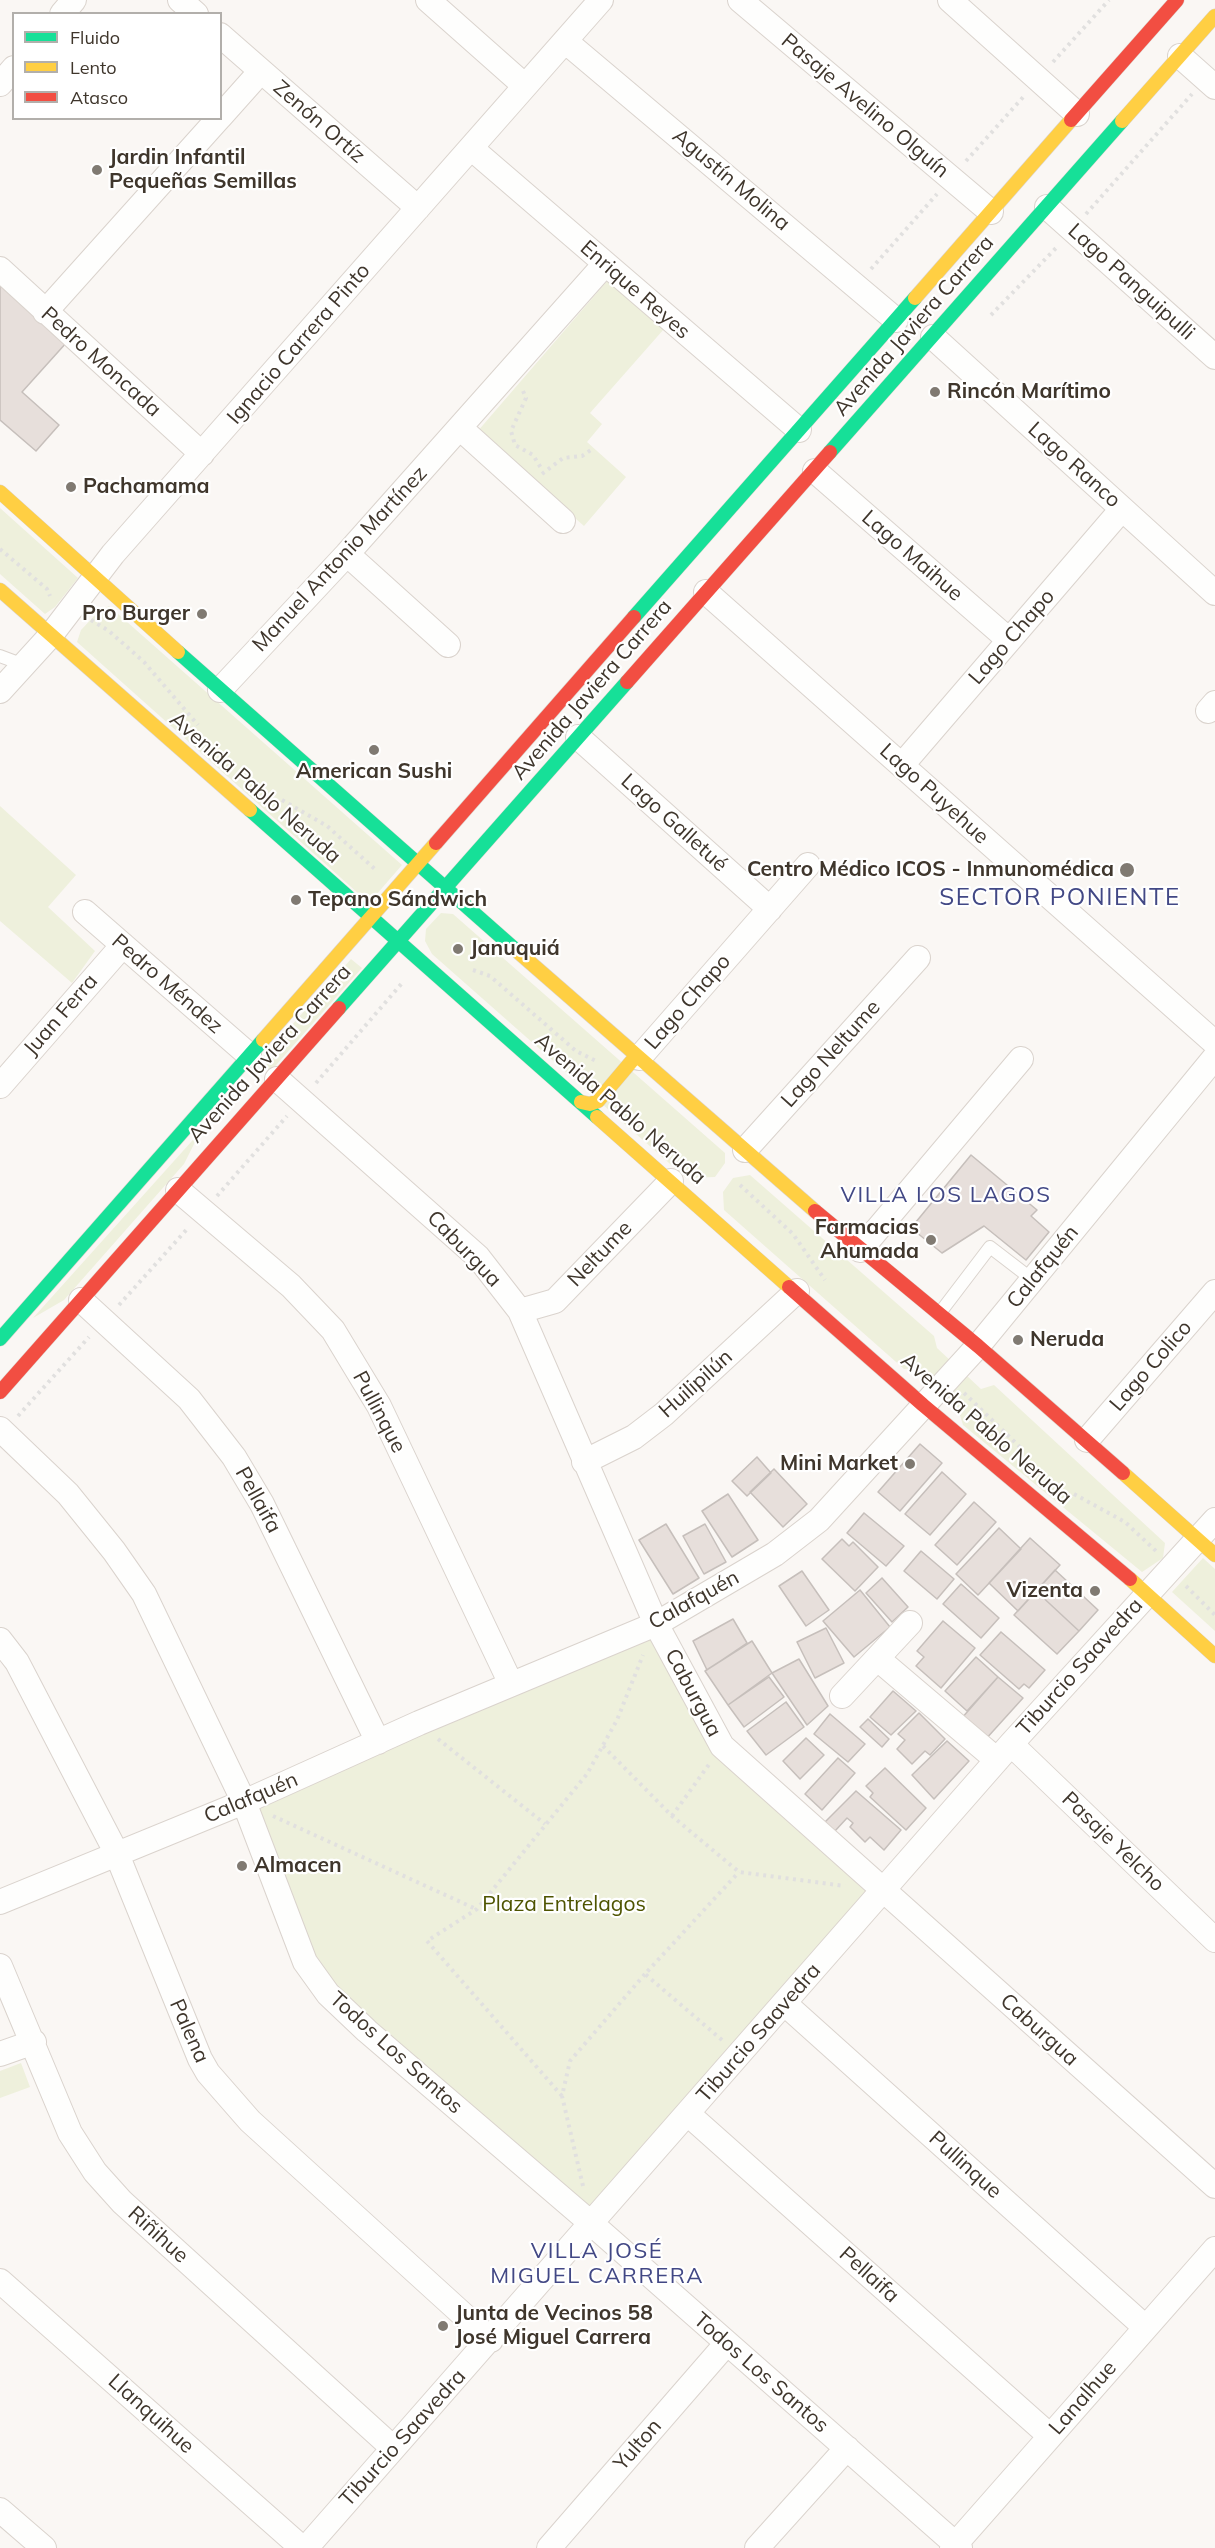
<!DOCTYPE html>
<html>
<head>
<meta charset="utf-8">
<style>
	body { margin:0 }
	#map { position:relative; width:1215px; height:2548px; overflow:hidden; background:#faf7f4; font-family:Mulish,sans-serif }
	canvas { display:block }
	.legend { position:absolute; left:12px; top:12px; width:210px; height:108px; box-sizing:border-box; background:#fff; border:2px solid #b2afab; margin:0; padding:8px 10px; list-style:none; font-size:18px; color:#3f362c }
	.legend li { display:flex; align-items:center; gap:12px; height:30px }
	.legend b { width:30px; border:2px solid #b2afab }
</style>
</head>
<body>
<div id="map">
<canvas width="1215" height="2548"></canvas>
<ul class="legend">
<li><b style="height:8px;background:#16e098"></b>Fluido</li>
<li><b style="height:8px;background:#ffcf43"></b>Lento</li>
<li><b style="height:8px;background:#f24e42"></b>Atasco</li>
</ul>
</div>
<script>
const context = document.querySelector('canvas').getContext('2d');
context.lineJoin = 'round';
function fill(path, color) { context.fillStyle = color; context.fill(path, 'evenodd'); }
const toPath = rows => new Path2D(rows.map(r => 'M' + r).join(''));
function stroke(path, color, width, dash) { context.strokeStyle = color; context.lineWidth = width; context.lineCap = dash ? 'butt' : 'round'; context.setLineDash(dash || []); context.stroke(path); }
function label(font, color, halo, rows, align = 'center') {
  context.font = font + ' Mulish,sans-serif'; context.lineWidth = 4.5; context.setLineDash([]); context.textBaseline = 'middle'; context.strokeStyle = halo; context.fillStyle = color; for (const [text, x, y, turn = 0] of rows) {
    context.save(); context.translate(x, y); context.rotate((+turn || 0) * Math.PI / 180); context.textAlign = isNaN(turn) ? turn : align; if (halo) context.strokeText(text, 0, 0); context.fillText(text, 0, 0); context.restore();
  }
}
const green = toPath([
	[608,280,664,329,590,413,602,424,587,442,626,477,584,526,477,432],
	[0,508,78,578,55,607,45,614,0,574],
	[109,606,402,865,369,903,77,642,81,630,98,612],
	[0,806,76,875,48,907,95,951,72,983,0,921],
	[441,913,453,914,725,1153,725,1163,715,1177,686,1178,432,954,425,941,426,929],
	[351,959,362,968,269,1073,264,1056],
	[200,1132,184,1164,64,1300,33,1318],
	[750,1175,934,1336,937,1348,981,1389,994,1385,1165,1543,1163,1558,1142,1572,963,1425,957,1406,918,1368,904,1369,724,1210,723,1192,733,1178],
	[1203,1558,1215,1569,1215,1631,1172,1592],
	[650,1639,713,1754,867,1891,591,2208,339,1992,312,1955,259,1809,424,1734],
	[21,2063,30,2087,0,2098,0,2071]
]);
const building = toPath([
	[0,280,67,342,22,392,59,425,36,451,0,420,0,280],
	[971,1155,1037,1210,1031,1216,1049,1232,1026,1260,984,1226,942,1253,911,1228,971,1155],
	[920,1444,942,1463,900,1511,878,1492,920,1444],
	[757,1457,771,1473,747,1496,732,1481,757,1457],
	[774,1469,807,1504,783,1527,750,1492,774,1469],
	[942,1472,966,1494,930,1535,905,1514,942,1472],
	[728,1494,758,1540,732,1557,702,1511,728,1494],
	[974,1502,996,1522,957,1565,935,1545,974,1502],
	[864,1513,904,1546,886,1566,847,1533,864,1513],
	[666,1524,699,1578,673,1594,639,1540,666,1524],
	[705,1524,726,1562,704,1574,683,1536,705,1524],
	[999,1528,1021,1549,978,1595,956,1574,999,1528],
	[1030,1538,1060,1565,1018,1611,989,1583,1030,1538],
	[842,1539,849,1546,853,1542,878,1567,855,1591,822,1559,842,1539],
	[921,1551,954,1579,937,1599,904,1571,921,1551],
	[1055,1570,1098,1610,1079,1631,1036,1591,1055,1570],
	[802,1571,829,1610,806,1626,779,1586,802,1571],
	[882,1578,908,1607,892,1622,866,1593,882,1578],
	[961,1584,999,1618,981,1638,943,1604,961,1584],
	[860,1590,890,1627,854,1657,823,1621,860,1590],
	[1036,1591,1079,1631,1057,1654,1014,1615,1036,1591],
	[733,1619,747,1643,707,1670,693,1641,733,1619],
	[943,1621,975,1648,941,1688,916,1666,924,1657,917,1651,943,1621],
	[826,1628,844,1663,815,1678,797,1642,826,1628],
	[1001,1632,1045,1670,1029,1688,1024,1684,1019,1689,980,1655,1001,1632],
	[752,1641,772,1673,728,1705,705,1671,752,1641],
	[976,1657,998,1677,967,1711,945,1691,976,1657],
	[799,1659,828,1706,807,1725,772,1673,799,1659],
	[769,1677,784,1697,744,1727,728,1705,769,1677],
	[998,1677,1023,1698,985,1740,961,1719,998,1677],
	[893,1691,916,1711,891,1735,870,1717,893,1691],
	[786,1702,804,1727,766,1755,747,1731,786,1702],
	[919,1713,945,1739,930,1755,925,1751,912,1764,897,1749,905,1740,898,1734,919,1713],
	[830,1714,865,1744,848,1762,814,1734,830,1714],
	[868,1719,889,1739,882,1747,860,1727,868,1719],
	[806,1738,824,1755,800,1779,783,1761,806,1738],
	[947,1741,969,1761,934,1799,912,1775,947,1741],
	[838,1758,855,1773,822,1810,805,1794,838,1758],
	[885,1768,926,1808,906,1830,870,1797,873,1793,866,1786,885,1768],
	[856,1791,901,1830,884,1850,870,1837,865,1842,850,1827,853,1823,847,1818,834,1832,824,1823,856,1791]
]);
const path = toPath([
	[1053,62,1109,0],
	[966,161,1025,95],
	[1086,214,1192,94],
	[871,269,937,194],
	[991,315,1057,247],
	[523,391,526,398,511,431,515,445,533,455,541,468],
	[542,474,563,458,582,456,594,448],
	[0,549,47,589,50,596],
	[91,620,109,631,144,662,198,725],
	[282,800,327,826,376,870],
	[473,970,490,976,576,1051,596,1061],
	[316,1083,403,982],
	[740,1185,793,1234,825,1280],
	[217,1196,287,1116],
	[119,1305,188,1228],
	[964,1393,1021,1448],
	[18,1416,89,1337],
	[1074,1494,1125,1522,1156,1551],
	[1186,1586,1215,1615],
	[438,1739,545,1824],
	[603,1746,672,1816,739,1872,845,1886],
	[273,1816,476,1909],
	[672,1816,710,1763],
	[722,2040,645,1974,739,1872],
	[562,2096,427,1941,477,1909,587,1774,617,1720,643,1655],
	[583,2186,562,2096,570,2061,645,1974]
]);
const lane = toPath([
	[0,656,24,665],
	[939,1314,990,1247,1033,1280]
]);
const street = toPath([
	[180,0,196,14],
	[428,0,525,86],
	[740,0,991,212],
	[950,0,1077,114],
	[62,14,74,0],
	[220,35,418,208],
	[565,41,896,320],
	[1180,56,1215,87],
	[0,84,14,68],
	[220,117,261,71],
	[471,148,799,430],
	[1047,207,1215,357],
	[0,269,202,454],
	[45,312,219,118],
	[933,337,1215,593],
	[460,428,563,521],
	[815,471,1009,640],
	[347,554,448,645],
	[706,592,1215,1043],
	[220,690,347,554,605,264],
	[0,691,51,635,113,554,601,0],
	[1208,711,1215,703],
	[578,737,770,909],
	[902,765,1122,509],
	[85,912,249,1055],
	[639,1058,808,865],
	[277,1079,478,1257,520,1311,656,1624,722,1746,1215,2186],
	[0,1086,123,945],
	[745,1150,918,958],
	[178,1190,291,1286,333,1330,379,1406,511,1684],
	[860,1250,1021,1059],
	[81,1300,189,1399,234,1457,262,1504,378,1742],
	[520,1311,555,1301,671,1181],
	[0,1429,68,1494,114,1551,144,1594,244,1802,305,1962,328,1994,367,2031,592,2224,960,2548],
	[1087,1440,1215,1292],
	[584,1462,634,1437,664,1414,797,1291],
	[0,1640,17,1662,116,1852,200,2059,208,2073,250,2121,491,2340],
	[878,1659,997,1760],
	[842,1696,910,1623],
	[1011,1744,1215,1940],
	[0,1902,244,1802,419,1723,656,1624,775,1554,819,1520,978,1346,1215,1057],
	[0,1966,70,2133,95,2172,122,2202,393,2448],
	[784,2003,1145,2327],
	[0,2054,34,2042],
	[688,2114,1050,2436],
	[0,2281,302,2548],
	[0,2510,44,2548],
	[306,2548,1011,1744,1215,1520],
	[549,2548,727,2343],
	[757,2548,847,2448],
	[952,2548,1215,2249]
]);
const fast = toPath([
	[830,452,1122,121],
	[634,617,915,298],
	[178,652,517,951],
	[250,810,597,1117],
	[339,1008,627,682],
	[0,1339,263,1040]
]);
const slow = toPath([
	[1122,121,1215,16],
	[915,298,1071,120],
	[0,492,178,652],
	[0,590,250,810],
	[517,951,815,1211],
	[263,1040,436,843],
	[581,1102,590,1104,598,1101,636,1056],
	[597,1117,789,1287],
	[1123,1473,1215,1555],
	[1130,1579,1215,1656]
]);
const jam = toPath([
	[1071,120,1177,0],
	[627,682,830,452],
	[436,843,634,617],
	[815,1211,978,1346,1123,1473],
	[789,1287,923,1405,1130,1579],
	[0,1392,339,1008]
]);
const markers = [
	[97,170,6,"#807a72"],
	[935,392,6,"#807a72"],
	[71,487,6,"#807a72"],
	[202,614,6,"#807a72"],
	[374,750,6,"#807a72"],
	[1127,870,8,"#807a72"],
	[296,900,6,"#807a72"],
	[458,949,6,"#807a72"],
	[931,1240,6,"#807a72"],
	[1018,1340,6,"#807a72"],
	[910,1464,6,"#807a72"],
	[1095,1591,6,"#807a72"],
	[242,1866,6,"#807a72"],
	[443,2326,6,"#807a72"]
];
const streetNames = [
	["Pasaje Avelino Olguín",865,106,40],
	["Zenón Ortíz",319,122,41],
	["Agustín Molina",731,180,40],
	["Lago Panguipulli",1131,282,42],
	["Enrique Reyes",635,290,41],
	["Avenida Javiera Carrera",914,326,-49],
	["Ignacio Carrera Pinto",299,344,-49],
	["Pedro Moncada",101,362,42],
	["Lago Ranco",1074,465,42],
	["Lago Maihue",912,556,41],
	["Manuel Antonio Martínez",340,559,-47],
	["Lago Chapo",1012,637,-49],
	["Avenida Javiera Carrera",592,690,-49],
	["Avenida Pablo Neruda",255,788,41],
	["Lago Puyehue",934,794,42],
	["Lago Galletué",674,823,42],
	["Pedro Méndez",167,984,41],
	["Lago Chapo",688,1002,-49],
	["Juan Ferra",61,1015,-49],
	["Avenida Javiera Carrera",270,1054,-48],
	["Lago Neltume",831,1054,-48],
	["Avenida Pablo Neruda",620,1109,41],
	["Caburgua",464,1249,46],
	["Neltume",600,1254,-46],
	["Calafquén",1043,1267,-51],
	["Lago Colico",1151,1366,-49],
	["Huilipilún",696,1384,-42],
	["Pullinque",379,1412,62],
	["Avenida Pablo Neruda",986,1429,41],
	["Pellaifa",258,1500,61],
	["Calafquén",694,1600,-29],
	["Tiburcio Saavedra",1080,1667,-48],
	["Caburgua",693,1693,62],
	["Calafquén",251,1798,-23],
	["Pasaje Yelcho",1113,1842,44],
	["Caburgua",1039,2030,42],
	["Palena",189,2031,66],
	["Tiburcio Saavedra",759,2033,-49],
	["Todos Los Santos",396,2053,42],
	["Pullinque",965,2165,42],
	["Riñihue",158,2235,42],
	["Pellaifa",869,2275,42],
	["Todos Los Santos",761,2373,41],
	["Lanalhue",1083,2398,-49],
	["Llanquihue",151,2414,42],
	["Tiburcio Saavedra",403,2438,-48],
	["Yulton",638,2445,-49]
];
const poiNames = [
	["Jardin Infantil",109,158],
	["Pequeñas Semillas",109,182],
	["Rincón Marítimo",947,392],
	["Pachamama",83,487],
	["Pro Burger",190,614,"right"],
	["American Sushi",374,772,"center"],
	["Centro Médico ICOS - Inmunomédica",1114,870,"right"],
	["Tepano Sándwich",308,900],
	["Januquiá",470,949],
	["Farmacias",919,1228,"right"],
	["Ahumada",919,1252,"right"],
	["Neruda",1030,1340],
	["Mini Market",898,1464,"right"],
	["Vizenta",1083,1591,"right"],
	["Almacen",254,1866],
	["Junta de Vecinos 58",455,2314],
	["José Miguel Carrera",455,2338]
];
const parkNames = [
	["Plaza Entrelagos",564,1905]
];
const neighbourhoodNames = [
	["VILLA LOS LAGOS",946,1195],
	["VILLA JOSÉ",597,2251],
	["MIGUEL CARRERA",597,2276]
];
const quarterNames = [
	["SECTOR PONIENTE",1060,898]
];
fill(green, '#eef0dc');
fill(building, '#e7dfdb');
stroke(building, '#c6bfbb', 1.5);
stroke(lane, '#dad3cd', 14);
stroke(street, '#dad3cd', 26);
stroke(fast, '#dad3cd', 15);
stroke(slow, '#dad3cd', 15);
stroke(jam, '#dad3cd', 15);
stroke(path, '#e1e0df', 4, [3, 4.5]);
stroke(lane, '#fefefd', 12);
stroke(street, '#fefefd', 24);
stroke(fast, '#16e098', 14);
stroke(slow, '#ffcf43', 14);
stroke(jam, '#f24e42', 14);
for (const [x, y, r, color] of markers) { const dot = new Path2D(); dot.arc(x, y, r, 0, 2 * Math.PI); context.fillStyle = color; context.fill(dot); stroke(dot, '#fff', 2); }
label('21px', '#3f362c', '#fff', streetNames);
label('bold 21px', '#3f362c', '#fff', poiNames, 'left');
label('21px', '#4e5400', '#fff', parkNames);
context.letterSpacing = '1.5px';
label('22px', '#424885', '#fff', neighbourhoodNames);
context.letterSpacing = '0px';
context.letterSpacing = '1.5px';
label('24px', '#424885', '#fff', quarterNames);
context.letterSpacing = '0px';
</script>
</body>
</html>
